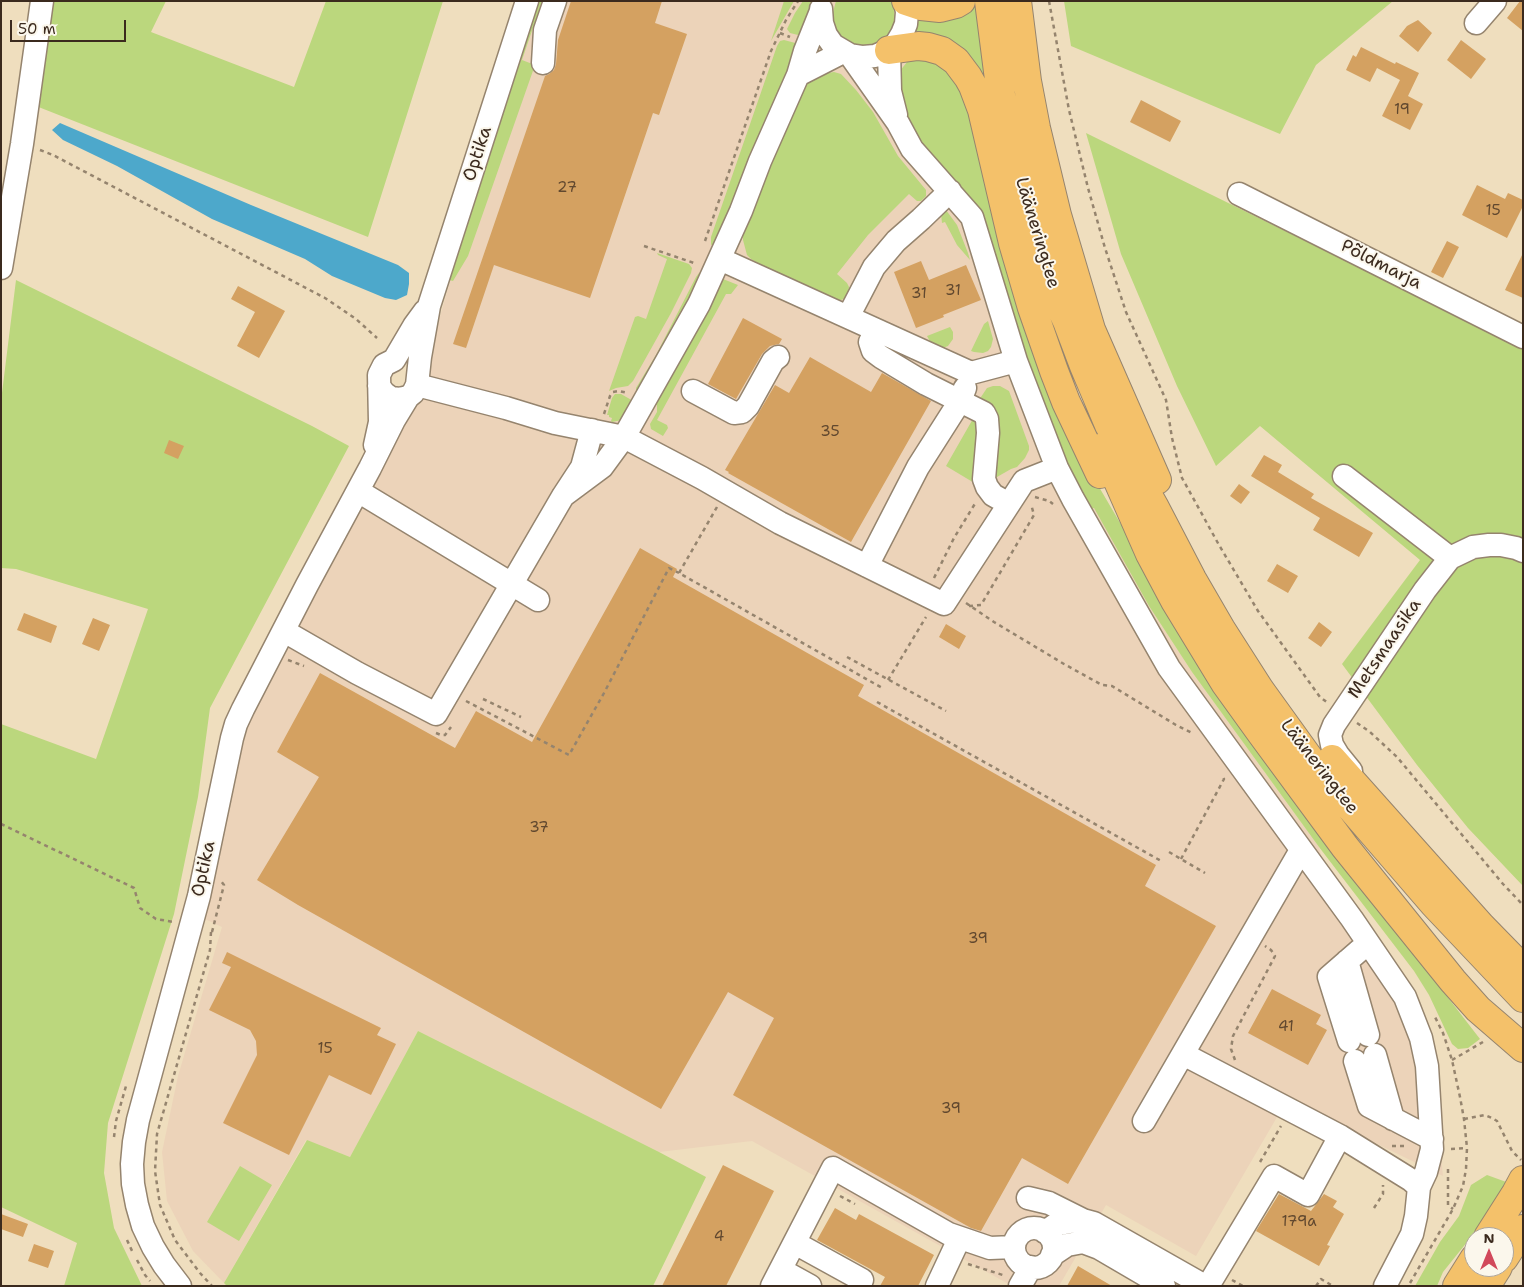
<!DOCTYPE html>
<html>
<head>
<meta charset="utf-8">
<style>
	body { margin:0 }
	#map { position:relative; width:1524px; height:1287px; overflow:hidden; background:#efdebe; font-family:"Shantell Sans",sans-serif }
	canvas { display:block }
	.frame { position:absolute; inset:0; border:2px solid #3b2a1e; pointer-events:none }
	.north { position:absolute; left:1464px; top:1227px; width:50px; height:50px; box-sizing:border-box; background:#fbf7ec; border:1px solid #aea59a; border-radius:50%; rotate:0deg; font-size:14px; font-weight:700; line-height:20px; text-align:center; color:#3b2a1e }
	.north::after { content:''; display:block; margin:auto; width:18px; height:22px; background:#d1495b; clip-path:polygon(50% 0,100% 100%,50% 72%,0 100%) }
	.scale { position:absolute; left:10px; top:20px; width:116px; height:22px; box-sizing:border-box; border:2px solid #3b2a1e; border-top:0; padding-left:6px; font-size:15px; line-height:18px; white-space:nowrap; color:#3b2a1e; -webkit-text-stroke:4px #fbf7ec; paint-order:stroke }
</style>
</head>
<body>
<div id="map">
<canvas width="1524" height="1287"></canvas>
<div class="frame"></div>
<div class="north">N</div>
<div class="scale">50 m</div>
</div>
<script>
const context = document.querySelector('canvas').getContext('2d');
context.lineJoin = 'round';
function fill(path, color) { context.fillStyle = color; context.fill(path, 'evenodd'); }
const toPath = rows => new Path2D(rows.map(r => 'M' + r).join(''));
function stroke(path, color, width, dash) { context.strokeStyle = color; context.lineWidth = width; context.lineCap = dash ? 'butt' : 'round'; context.setLineDash(dash || []); context.stroke(path); }
function label(font, color, halo, rows, align = 'center') {
  context.font = font + ' "Shantell Sans",sans-serif'; context.lineWidth = 4; context.setLineDash([]); context.textBaseline = 'middle'; context.strokeStyle = halo; context.fillStyle = color; for (const [text, x, y, turn = 0] of rows) {
    context.save(); context.translate(x, y); context.rotate((+turn || 0) * Math.PI / 180); context.textAlign = isNaN(turn) ? turn : align; if (halo) context.strokeText(text, 0, 0); context.fillText(text, 0, 0); context.restore();
  }
}
const built = toPath([
	[537,1,912,1,911,60,907,62,899,72,985,224,994,249,1030,367,1088,510,1094,507,1149,606,1192,672,1319,847,1322,859,1408,984,1441,1157,1443,1176,1287,1100,1196,1256,1106,1205,1059,1286,1012,1286,752,1141,659,1152,418,1031,350,1157,306,1140,224,1283,193,1251,167,1201,162,1152,178,1076,222,927,205,919,244,726,391,449,418,403,430,352,447,292,507,92]
]);
const green = toPath([
	[51,1,166,1,151,32,294,87,326,1,443,1,368,237,36,106],
	[536,1,542,1,522,60,535,65,468,256,453,281,449,280,477,196,503,106],
	[784,1,794,1,771,41],
	[803,1,814,1,802,36,790,33,787,29,795,13],
	[836,1,891,1,894,9,895,19,892,29,887,37,878,43,868,47,857,46,847,42,839,35,834,26,832,16],
	[975,1,977,1,991,88,947,39,932,34,914,33,916,15,973,5],
	[1064,1,1393,1,1316,65,1280,134,1071,46],
	[784,40,799,44,778,91,719,238,715,244,711,245,711,237,777,46,780,41],
	[929,58,954,72,1099,487,1166,601,1405,942,1480,1039,1468,1048,1458,1049,1452,1044,1429,995,1414,971,1319,847,1192,672,1149,606,1094,508,1088,510,1073,479,1030,367,994,249,985,224,923,146,903,114,899,72,907,62,911,60],
	[825,68,828,73,834,72,841,74,856,90,873,112,898,156,926,190,926,196,921,201,917,201,909,194,868,235,837,274,847,283,849,287,848,294,846,298,841,300,837,301,761,265,751,259,747,255,743,240,743,230,791,111,806,81],
	[1086,133,1523,348,1523,886,1468,828,1417,765,1342,664,1420,560,1260,426,1216,466,1177,386,1121,254],
	[946,210,957,225,968,253,970,260,957,245,945,222,942,223,941,214],
	[657,253,689,264,692,268,691,273,671,313,633,381,628,386,616,388,609,391,635,317,638,316,646,319,667,259,658,255],
	[704,271,703,275,636,394,636,388,656,355,696,277,699,273],
	[723,279,738,285,731,294,726,294,657,420,667,425,668,428,663,436,651,429,650,424,657,412,657,405,654,403],
	[16,280,312,426,349,446,210,708,198,797,174,914,108,1123,104,1173,114,1228,142,1286,64,1286,77,1243,1,1207,1,724,96,759,148,609,16,569,1,568,1,401],
	[988,321,993,339,991,347,988,351,983,353,974,352,971,351,984,324],
	[950,327,953,332,953,339,948,346,940,349,933,347,927,336],
	[993,386,1000,386,1009,391,1029,446,1029,450,1025,458,1017,467,1011,469,990,481,977,403,987,388],
	[615,394,621,394,635,402,622,420,612,422,611,421,612,418,609,417,609,415,607,415,612,398],
	[979,415,981,487,946,466,974,417],
	[418,1031,659,1152,706,1177,653,1286,227,1286,224,1283,307,1140,350,1157],
	[240,1166,272,1185,239,1241,207,1222],
	[1487,1175,1509,1183,1484,1221,1443,1272,1437,1286,1415,1286,1440,1242,1459,1216,1471,1185]
]);
const water = toPath([
	[60,123,251,205,398,265,409,273,409,284,407,295,396,300,385,298,332,276,305,259,212,219,117,166,63,140,52,130]
]);
const building = toPath([
	[571,1,662,1,655,23,687,34,659,115,653,113,590,298,494,265,466,348,453,344,545,76,549,74,554,70,556,64,558,40],
	[1520,1,1523,1,1523,31,1507,18],
	[1418,20,1432,33,1418,52,1399,36,1407,26],
	[1461,40,1486,59,1471,79,1447,60],
	[1361,47,1395,64,1396,62,1419,73,1408,96,1423,104,1410,130,1382,116,1400,80,1377,68,1370,82,1346,70,1353,55,1356,57],
	[1141,100,1181,121,1170,142,1130,122],
	[1477,185,1505,199,1508,193,1523,200,1523,206,1507,238,1462,215],
	[1447,241,1459,247,1443,278,1431,272],
	[1523,253,1523,298,1505,290],
	[921,261,929,280,966,265,981,300,943,315,944,317,916,328,894,272],
	[238,286,285,311,259,358,237,346,255,312,231,299],
	[743,318,782,339,779,344,770,346,762,354,736,399,708,384],
	[810,357,871,392,882,373,931,401,851,542,728,473,729,472,725,470,775,385,789,393],
	[169,440,184,446,178,459,164,453],
	[1264,455,1282,465,1278,472,1314,494,1311,498,1373,533,1359,557,1313,530,1320,518,1251,476],
	[1239,484,1250,492,1241,504,1230,496],
	[640,548,677,569,673,577,864,685,858,696,1156,865,1145,886,1216,926,1068,1184,1022,1158,981,1231,971,1228,733,1095,774,1018,728,992,661,1109,298,905,257,880,319,777,277,752,320,673,455,748,476,711,532,742],
	[1277,564,1298,576,1288,593,1267,581],
	[24,613,57,626,51,643,17,630],
	[93,618,110,625,99,651,82,644],
	[1319,622,1332,632,1321,647,1308,638],
	[946,624,966,636,959,649,939,637],
	[227,952,381,1028,377,1035,396,1044,371,1095,329,1075,289,1155,223,1123,257,1055,256,1041,250,1030,209,1010,231,967,222,963],
	[1272,989,1321,1015,1316,1024,1327,1030,1308,1065,1248,1033],
	[723,1165,774,1191,726,1286,662,1286],
	[1279,1194,1311,1211,1324,1194,1337,1201,1333,1207,1344,1214,1327,1245,1330,1246,1319,1266,1256,1231],
	[835,1208,856,1220,859,1214,934,1255,918,1286,880,1286,885,1277,817,1240],
	[1,1214,28,1224,23,1237,1,1229],
	[34,1244,54,1251,48,1268,28,1261],
	[1078,1266,1112,1286,1067,1286]
]);
const path = toPath([
	[1049,1,1069,110,1088,188,1105,248,1126,312,1166,400,1172,438,1182,478,1219,545,1258,611,1320,697,1328,703],
	[780,33,790,37],
	[40,150,53,155,325,298,356,319,377,338],
	[705,241,771,51,786,20,798,1],
	[644,246,697,264],
	[604,414,610,396,613,392,619,391,628,393],
	[1035,497,1049,501,1053,504],
	[717,507,679,573,884,689],
	[934,578,954,538,976,502],
	[966,603,994,622,1064,664,1102,685,1112,686,1176,725,1192,733],
	[969,606,981,605,1034,515,1031,504],
	[847,657,946,711],
	[288,660,304,666],
	[888,680,926,617],
	[483,699,521,717],
	[466,701,569,755,604,693,669,568,679,573],
	[877,702,1163,862],
	[1357,723,1370,732,1397,757,1503,884,1523,905],
	[436,733,441,735,445,735,451,727],
	[1,824,134,888,140,908,156,919,174,922],
	[1169,852,1205,873],
	[1181,859,1224,779,1222,775],
	[211,932,210,950,157,1134,155,1171,160,1205,175,1240,200,1273,212,1286],
	[212,932,224,885,221,881],
	[1235,1060,1231,1049,1233,1036,1275,956,1271,950,1265,946],
	[1452,1060,1483,1042],
	[1464,1119,1485,1115,1492,1118,1497,1121,1512,1151,1521,1160],
	[114,1137,116,1121,126,1086],
	[1392,1146,1404,1146],
	[1451,1149,1467,1148],
	[1260,1162,1281,1126],
	[1448,1169,1448,1205,1453,1209],
	[840,1196,855,1204],
	[1374,1208,1383,1194,1383,1185],
	[127,1240,133,1253],
	[137,1260,145,1275,150,1281],
	[968,1264,1006,1276],
	[1232,1280,1243,1286],
	[1410,1283,1453,1209,1463,1186,1466,1169,1467,1148,1464,1119,1460,1097,1452,1060,1443,1033,1434,1015],
	[1316,1286,1321,1279,1333,1286]
]);
const minor = toPath([
	[821,9,822,23,826,35,833,45,850,55,863,57,875,56,889,50,896,44,902,34,906,24,907,12,905,1],
	[1476,23,1495,1],
	[889,50,890,91,896,115],
	[850,55,898,123,912,149,972,217,1016,361,1057,468,1073,499,1169,668,1352,919,1405,997,1421,1038,1427,1066,1432,1149,1426,1172,1419,1187,1416,1216,1412,1234,1385,1286],
	[543,63,545,30,555,1],
	[798,75,843,52],
	[1239,194,1523,337],
	[720,259,971,373,1016,361],
	[1,268,22,144,42,1],
	[848,317,874,267,896,241,921,219,950,191],
	[876,330,870,342,873,351,881,357,926,384,984,413,987,419,988,433,984,479,987,487,993,495,1009,504],
	[417,385,506,408,555,423,624,437,702,478,780,523,944,604,1024,481,1057,468],
	[379,386,384,393,391,398,400,399,408,397,413,393,417,385,420,357,429,306,527,1],
	[693,391,734,413,742,412,748,406,773,361,778,357],
	[375,445,380,422,379,375,384,365,394,360,414,326,425,311],
	[1344,476,1450,558],
	[358,491,538,600],
	[563,496,602,467,624,437,699,304,741,211,760,161,798,75,805,51,821,11],
	[867,566,918,467,960,401,965,388],
	[284,631,357,673,436,714,563,496,582,467,592,430],
	[1351,771,1338,755,1332,745,1330,735,1334,725,1425,590,1450,558,1473,547,1489,545,1501,545,1516,548,1523,551],
	[1347,961,1368,1035],
	[1349,1041,1329,977,1368,943],
	[1183,1054,1340,1136,1411,1180,1419,1187],
	[1375,1055,1393,1119],
	[1355,1061,1369,1106,1432,1139],
	[1144,1121,1301,850],
	[1028,1198,1049,1203,1083,1220],
	'1014 1248a20 20 0 1 1 40 0a20 20 0 1 1-40 0Z',
	[1045,1232,1055,1225,1069,1222,1083,1220,1094,1223,1205,1286],
	[795,1243,862,1280,859,1286],
	[1052,1255,1067,1245,1083,1242,1099,1248,1164,1286],
	[781,1270,810,1286],
	[180,1286,164,1265,153,1247,143,1226,137,1205,133,1184,132,1164,134,1142,138,1120,199,896,232,738,236,724,243,709,307,585,370,468,394,420,408,397],
	[772,1286,833,1168,949,1234,990,1248,1014,1247],
	[937,1286,959,1239],
	[1020,1286,1031,1267],
	[1208,1286,1274,1176,1308,1195,1340,1136]
]);
const highway = toPath([
	[906,1,921,6,940,8,956,4,961,1],
	[989,1,1001,95,1020,179,1047,278,1067,321,1084,366,1109,425,1154,506,1192,579,1221,629,1260,690,1314,765,1434,904,1523,998],
	[1017,1,1027,81,1036,128,1057,215,1095,343],
	[889,50,918,46,928,47,942,51,956,61,968,77,973,86,982,110,1013,243,1032,308,1054,371,1066,402,1100,474],
	[1089,325,1157,480],
	[1103,447,1150,554,1175,601,1225,683,1261,733,1345,847,1453,981,1478,1009,1523,1048],
	[1332,759,1481,926,1523,969],
	[1488,1237,1516,1193,1523,1180],
	[1504,1258,1523,1229],
	[1457,1286,1474,1259],
	[1486,1286,1498,1267]
]);
const numberNames = [
	["19",1402,110],
	["27",567,188],
	["15",1493,211],
	["31",953,291],
	["31",919,294],
	["35",830,432],
	["37",539,828],
	["39",978,939],
	["41",1286,1027],
	["15",325,1049],
	["39",951,1109],
	["179a",1299,1222],
	["4",719,1237]
];
const streetNames = [
	["Optika",478,154,-72],
	["Lääneringtee",1037,233,73],
	["Põldmarja",1381,265,27],
	["Metsmaasika",1385,649,-56],
	["Lääneringtee",1319,767,52],
	["Optika",204,869,-78]
];
fill(built, '#ecd3b9');
fill(green, '#bbd77d');
fill(water, '#4da8cb');
fill(building, '#d4a161');
stroke(minor, '#95846e', 25);
stroke(highway, '#95846e', 30);
stroke(path, '#95846e', 2.5, [4, 4]);
stroke(minor, '#fff', 22);
stroke(highway, '#f4c16a', 28);
label('15px', '#61482f', null, numberNames);
label('18px', '#3b2a1e', '#fbf7ec', streetNames);
</script>
</body>
</html>
